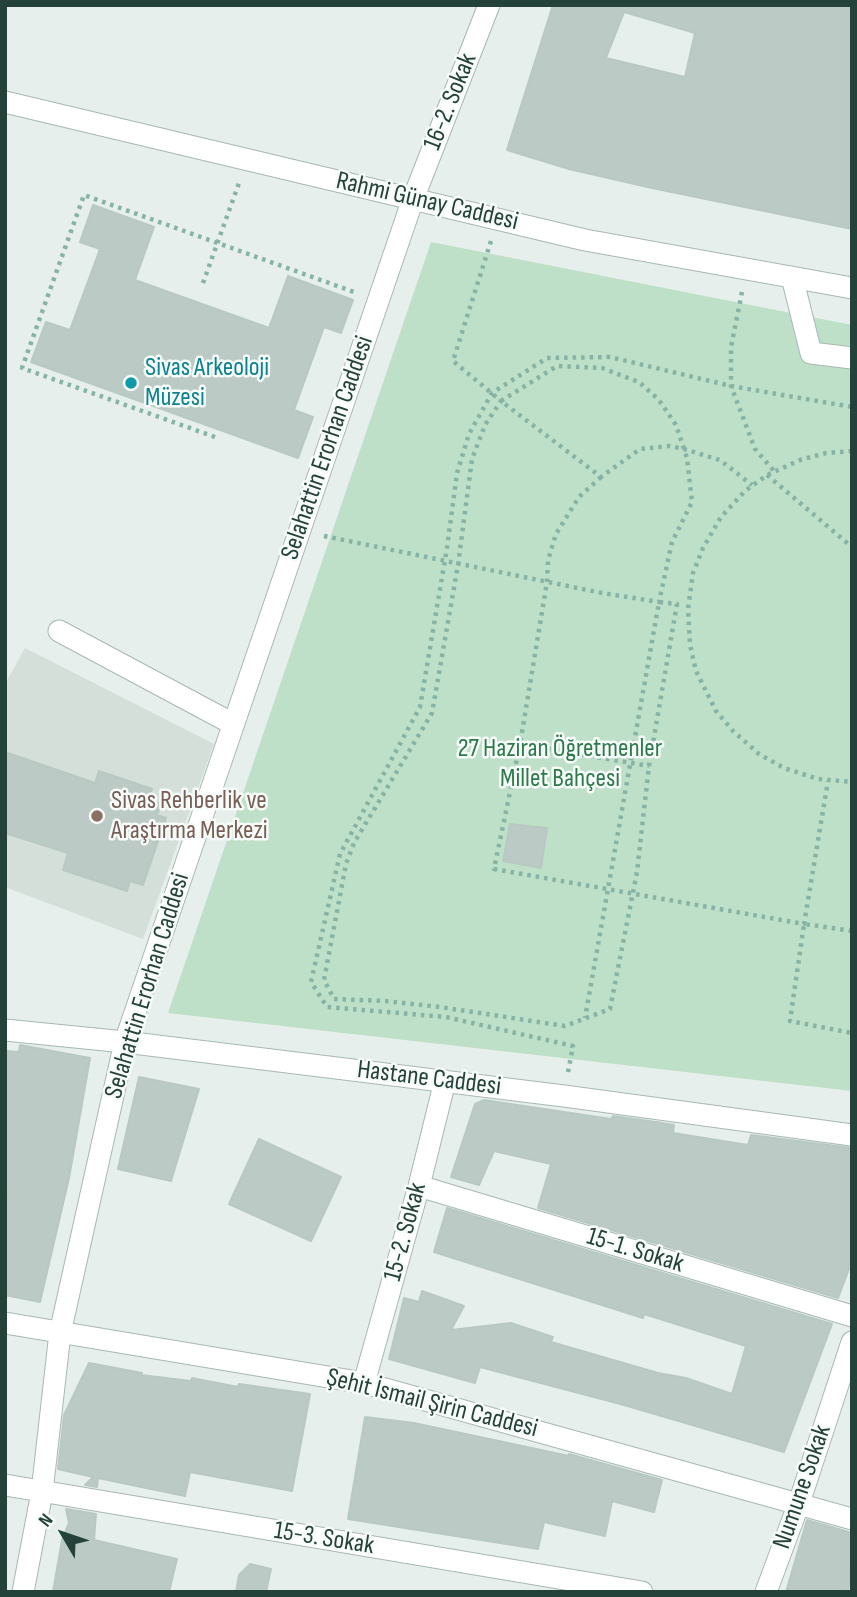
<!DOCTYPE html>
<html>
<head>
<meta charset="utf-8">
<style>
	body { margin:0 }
	#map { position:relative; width:857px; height:1597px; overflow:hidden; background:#e6efeb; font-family:"Sofia Sans Condensed",sans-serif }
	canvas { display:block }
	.frame { position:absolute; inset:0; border:7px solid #24423a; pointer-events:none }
	.north { position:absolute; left:28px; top:1499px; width:70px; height:70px; -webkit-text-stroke:5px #f7fbf9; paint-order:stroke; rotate:309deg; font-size:19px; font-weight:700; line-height:28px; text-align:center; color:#24423a }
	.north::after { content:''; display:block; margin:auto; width:24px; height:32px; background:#24423a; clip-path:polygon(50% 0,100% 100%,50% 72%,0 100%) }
</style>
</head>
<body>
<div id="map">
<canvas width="857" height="1597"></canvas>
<div class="frame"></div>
<div class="north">N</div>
</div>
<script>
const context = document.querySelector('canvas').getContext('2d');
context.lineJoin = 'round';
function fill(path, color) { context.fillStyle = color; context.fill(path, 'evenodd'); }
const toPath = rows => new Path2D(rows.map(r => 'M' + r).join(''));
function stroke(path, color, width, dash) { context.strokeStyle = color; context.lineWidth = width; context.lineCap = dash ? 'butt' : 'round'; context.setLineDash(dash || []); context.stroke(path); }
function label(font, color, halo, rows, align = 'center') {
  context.font = font + ' "Sofia Sans Condensed",sans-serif'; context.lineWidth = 5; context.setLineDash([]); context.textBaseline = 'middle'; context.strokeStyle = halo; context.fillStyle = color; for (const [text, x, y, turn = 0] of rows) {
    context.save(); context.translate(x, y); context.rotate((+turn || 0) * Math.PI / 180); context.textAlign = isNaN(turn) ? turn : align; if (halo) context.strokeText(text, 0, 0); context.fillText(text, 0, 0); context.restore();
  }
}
const built = toPath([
	[25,648,214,744,143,939,5,887,5,684]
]);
const green = toPath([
	[431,242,852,325,852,1091,168,1013]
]);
const building = toPath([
	[553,5,852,5,852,229,652,188,569,169,507,150,553,5],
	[624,12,695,33,685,77,606,58,624,12],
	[93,205,154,227,135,280,269,328,288,276,353,300,341,333,324,327,294,410,313,417,298,458,31,362,46,322,70,330,100,249,80,242,93,205],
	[5,752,95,783,99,771,152,789,148,800,161,804,157,815,166,818,143,885,130,881,127,891,63,870,68,853,5,833,5,752],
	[510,824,547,828,541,868,503,861,510,824],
	[20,1045,90,1058,69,1178,40,1302,5,1295,5,1213,8,1190,5,1190,5,1051,19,1052,20,1045],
	[139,1077,199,1089,171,1181,118,1169,139,1077],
	[484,1100,611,1119,613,1116,656,1122,674,1125,673,1133,748,1145,751,1135,852,1148,852,1261,838,1298,538,1208,551,1164,494,1151,479,1185,451,1177,475,1104,484,1100],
	[259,1139,341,1177,311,1241,229,1204,259,1139],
	[447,1208,832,1324,784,1452,624,1405,480,1367,475,1383,389,1359,404,1298,419,1302,422,1291,464,1306,451,1330,511,1323,553,1337,551,1342,658,1373,686,1378,732,1394,746,1346,644,1314,643,1318,434,1252,447,1208],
	[89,1363,142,1373,141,1375,191,1381,192,1378,238,1387,239,1384,310,1394,292,1491,190,1472,185,1496,98,1478,97,1487,85,1485,93,1477,58,1469,64,1415,89,1363],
	[365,1417,414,1423,569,1456,569,1454,662,1480,654,1512,612,1501,605,1536,544,1522,538,1549,348,1519,365,1417],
	[66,1509,96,1514,94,1540,177,1559,169,1592,53,1592,62,1540,69,1523,66,1509],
	[807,1520,852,1533,852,1566,848,1592,786,1592,807,1520],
	[250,1564,271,1569,266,1592,236,1592,239,1575,250,1564]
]);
const path = toPath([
	[491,241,453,361,501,401,485,425,472,459,458,565,432,713,354,843,346,864,324,980,334,999,385,1001,440,1007,565,1026,610,1009,637,872,649,766,677,604,659,602,585,1018],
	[203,283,239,183],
	[742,292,731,347,731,386,755,449,774,471],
	[215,437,22,368,84,195,354,292],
	[852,451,826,453,800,460,767,475,745,491,721,517,703,548,693,573,688,609,690,645,696,671,716,711,733,731,759,754,784,768,818,779,852,782],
	[767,475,852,547],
	[601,477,579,497,556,534,548,560,547,582,520,744,649,766],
	[324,536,602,593,659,602,672,542,692,502,687,458,676,425,659,400,639,382,602,368,557,366,501,401,601,477,640,449,670,446,684,449,720,460,752,485],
	[520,744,494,869,804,924,828,781],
	[852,931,804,924,790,1021,852,1033],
	[568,1072,573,1046,446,1017,327,1007,311,982,340,854,420,707,447,548,457,473,469,434,492,393,547,358,610,357,731,386,852,407]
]);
const minor = toPath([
	[5,102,585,240,852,288],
	[792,277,811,353,852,358],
	[59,631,233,724],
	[5,1030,125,1042,564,1096,852,1135],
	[419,1186,852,1316],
	[5,1323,364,1383,852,1519],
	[364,1383,419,1186,445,1081],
	[5,1485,642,1592],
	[23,1592,42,1492,60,1333,125,1042,413,199,489,5],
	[766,1592,799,1503,852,1342]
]);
const markers = [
	[131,383,7,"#0f9aa8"],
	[97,816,7,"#8d6e63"]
];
const streetNames = [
	["16-2. Sokak",451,102,-68],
	["Rahmi Günay Caddesi",427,202,13],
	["Selahattin Erorhan Caddesi",328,448,-71],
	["Selahattin Erorhan Caddesi",148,986,-73],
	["Hastane Caddesi",429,1079,7],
	["15-2. Sokak",406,1232,-75],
	["15-1. Sokak",635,1251,17],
	["Şehit İsmail Şirin Caddesi",432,1404,14],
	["Numune Sokak",803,1487,-71],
	["15-3. Sokak",324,1539,9]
];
const cultureNames = [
	["Sivas Arkeoloji",145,368],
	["Müzesi",145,398]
];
const parkNames = [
	["27 Haziran Öğretmenler",560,749],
	["Millet Bahçesi",560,779]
];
const educationNames = [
	["Sivas Rehberlik ve",111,801],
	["Araştırma Merkezi",111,831]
];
fill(built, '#d4dfda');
fill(green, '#bfe0c8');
fill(building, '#bbcac4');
stroke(building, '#b8c9c2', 2);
stroke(minor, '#a8b8b2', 23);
stroke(path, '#86b3a5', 4.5, [3.5, 5]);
stroke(minor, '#fff', 21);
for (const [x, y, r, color] of markers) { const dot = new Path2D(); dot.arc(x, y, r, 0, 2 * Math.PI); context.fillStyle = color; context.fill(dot); stroke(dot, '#f7fbf9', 2.5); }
label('26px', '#24423a', '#f7fbf9', streetNames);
label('26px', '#0d838f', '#f7fbf9', cultureNames, 'left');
label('26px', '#2d7a4b', '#f7fbf9', parkNames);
label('26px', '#785e54', '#f7fbf9', educationNames, 'left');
</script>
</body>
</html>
